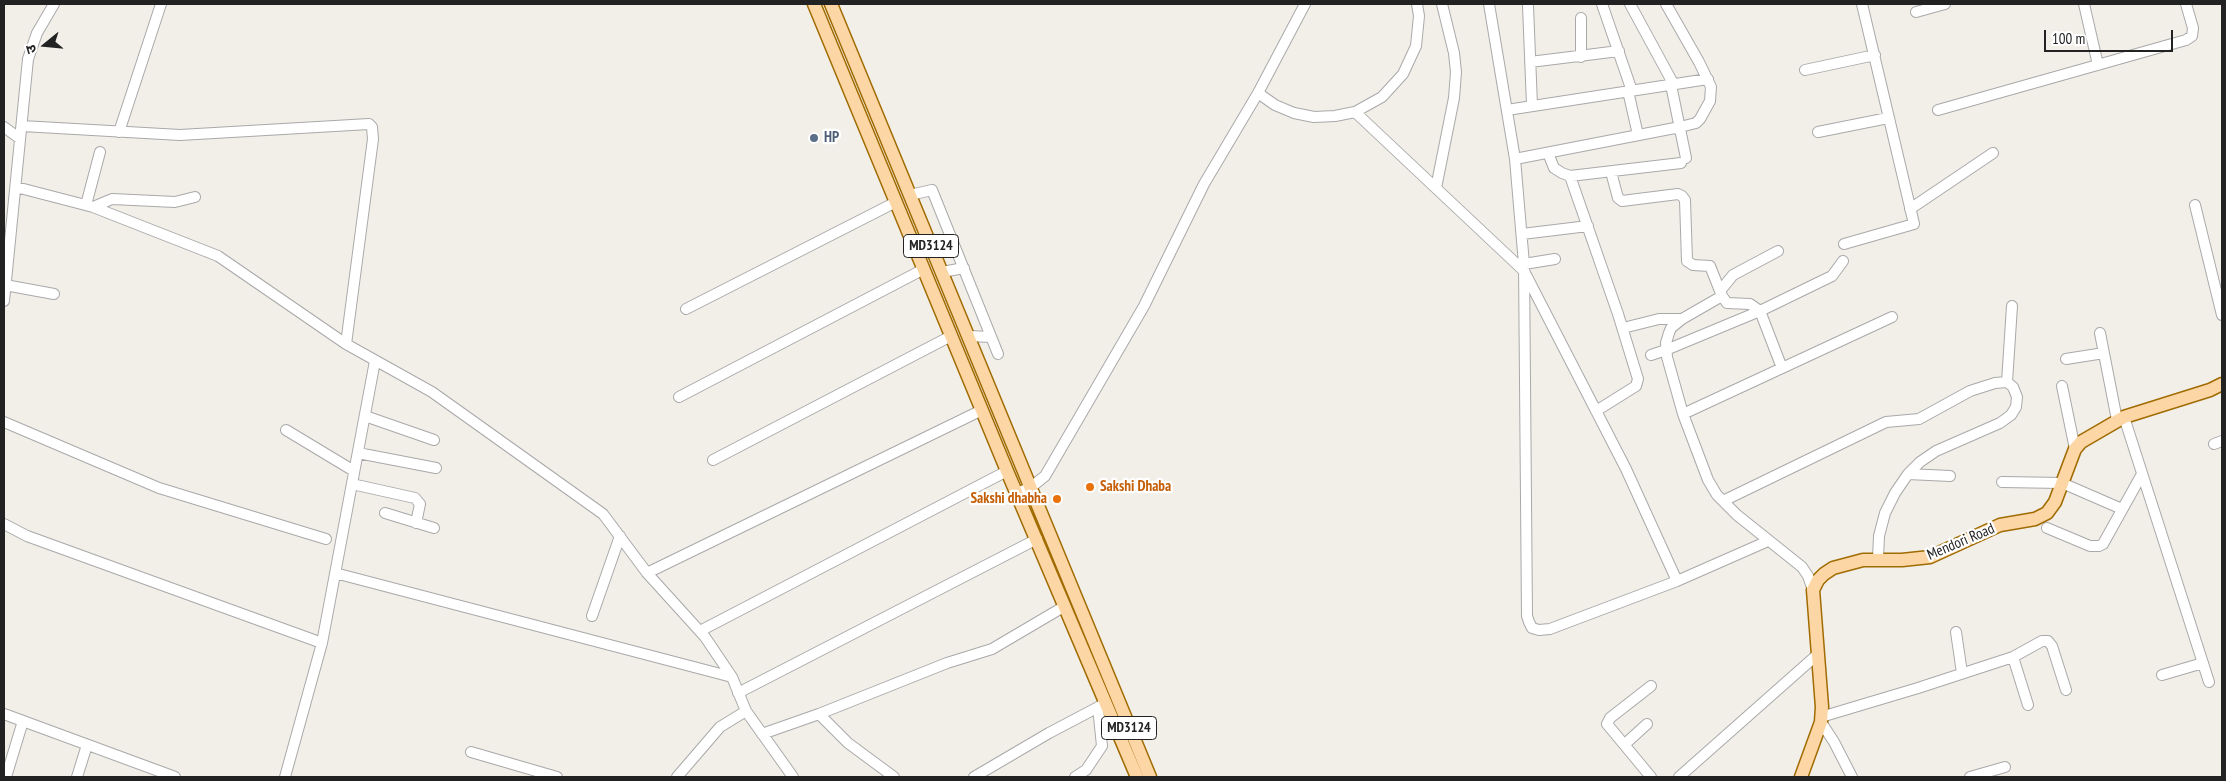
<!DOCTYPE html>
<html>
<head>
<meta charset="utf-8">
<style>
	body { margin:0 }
	#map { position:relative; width:2226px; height:781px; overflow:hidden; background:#f2efe9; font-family:"PT Sans Narrow","Noto Sans Devanagari",sans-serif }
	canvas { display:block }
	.frame { position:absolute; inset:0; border:5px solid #222; pointer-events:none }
	.north { position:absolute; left:20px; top:20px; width:50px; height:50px; -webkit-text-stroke:4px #fff; paint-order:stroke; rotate:253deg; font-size:14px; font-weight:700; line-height:20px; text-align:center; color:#222 }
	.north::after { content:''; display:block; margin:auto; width:18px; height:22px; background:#222; clip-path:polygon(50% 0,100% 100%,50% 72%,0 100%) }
	.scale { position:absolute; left:2044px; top:30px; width:129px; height:22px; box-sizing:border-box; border:2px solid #222; border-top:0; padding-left:6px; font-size:15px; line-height:18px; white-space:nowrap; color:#222; -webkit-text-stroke:4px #fff; paint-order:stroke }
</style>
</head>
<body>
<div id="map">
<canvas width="2226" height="781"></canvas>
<div class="frame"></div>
<div class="north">उ</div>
<div class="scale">100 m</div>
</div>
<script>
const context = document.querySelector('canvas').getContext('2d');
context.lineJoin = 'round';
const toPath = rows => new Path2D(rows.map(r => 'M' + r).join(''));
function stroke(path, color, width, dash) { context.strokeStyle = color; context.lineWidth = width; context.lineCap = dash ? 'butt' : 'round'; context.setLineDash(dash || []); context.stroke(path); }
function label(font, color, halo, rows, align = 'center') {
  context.font = font + ' "PT Sans Narrow",sans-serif'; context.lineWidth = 4.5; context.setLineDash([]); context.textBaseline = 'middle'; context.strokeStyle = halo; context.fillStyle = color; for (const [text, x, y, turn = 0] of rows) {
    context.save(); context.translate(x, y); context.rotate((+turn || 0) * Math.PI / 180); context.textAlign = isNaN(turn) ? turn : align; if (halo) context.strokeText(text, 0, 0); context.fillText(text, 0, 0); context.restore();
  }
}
const minor = toPath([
	[1489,4,1515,159,1524,264,1527,616,1529,622,1532,628,1539,630,1550,629,1677,581,1768,541],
	[1602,4,1632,91],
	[1630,4,1674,85],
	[2084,4,2098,65],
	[1528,6,1532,105],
	[1916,12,1945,4],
	[1581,57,1581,18],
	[1530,62,1619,51],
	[1805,70,1875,55],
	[1671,85,1686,158],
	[1628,91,1638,135],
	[1258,93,1275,105,1294,113,1314,117,1335,116,1355,112,1382,97,1403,74,1416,46,1419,16,1417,4],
	[1507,110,1708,79],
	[1938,110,2186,40,2192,36,2193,28,2186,4],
	[1355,112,1524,271,1626,469,1677,581],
	[22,126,180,135,369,124,372,127,373,139,346,344],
	[4,127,19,138],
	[119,132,161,4],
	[1818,132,1888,118],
	[1548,153,1554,168,1562,173,1570,176,1681,163],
	[1515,159,1680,127,1696,123,1700,119,1710,101,1711,87,1699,62,1666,4],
	[1611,172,1618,198,1622,201,1678,194,1682,196,1685,200,1687,261,1693,265,1710,266,1722,296,1727,303,1750,304,1760,311,1782,368],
	[1570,176,1618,314,1638,379,1636,386,1596,411],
	[16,187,93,207,218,256,346,344,432,392,603,514,647,573,705,637,732,677,746,711,793,777],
	[1436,188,1454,98,1456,72,1454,53,1442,4],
	[910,195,932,190,998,354],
	[86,205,100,152],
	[2195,205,2222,315],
	[93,207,112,199,175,202,195,197],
	[1910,209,1993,153],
	[1522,234,1588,226],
	[1844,244,1914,224,1862,4],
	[1524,264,1555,259],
	[942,272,964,268],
	[5,285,54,294],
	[1720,291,1733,275,1778,251],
	[1722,296,1682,319,1671,328,1669,333,1666,343,1667,357,1683,414,1708,480,1717,495,1737,515,1802,567,1808,576,1813,590],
	[4,301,28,59,37,33,54,4],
	[686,309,896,202],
	[1623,328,1659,319,1682,319],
	[2100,333,2117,420],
	[969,336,991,337],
	[1651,355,1666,350,1760,311,1832,276,1843,261],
	[2066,359,2104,353],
	[2007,382,2012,306],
	[2062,386,2075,449],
	[679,397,924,269],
	[1683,414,1892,317],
	[365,416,434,440],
	[2124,417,2209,682],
	[4,422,159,488,326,539],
	[286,430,354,471],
	[2214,444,2222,441],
	[358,453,436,468],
	[713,460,951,336],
	[1908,474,1950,476],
	[2002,482,2062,483,2122,509],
	[352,484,415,498,420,504,416,523],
	[1017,493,1030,488,1045,476,1144,306,1204,184,1258,93,1305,4],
	[1723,501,1886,422,1919,419,1970,391,1995,383,2007,382,2013,387,2017,397,2016,407,2011,415,2000,423,1936,451,1920,462,1908,474,1895,493,1885,513,1879,536,1878,558],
	[385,513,434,528],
	[4,524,27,536,322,643],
	[2047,528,2090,546,2099,546,2103,544,2142,474],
	[335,573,732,677],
	[647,573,982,410],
	[592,616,620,536],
	[700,631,1007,471],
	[1956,632,1962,673],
	[2013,657,2028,705],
	[2162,675,2203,663],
	[1651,686,1610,718,1607,724,1651,777],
	[738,693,1037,539],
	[4,714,175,777],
	[819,714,947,663,992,649,1065,606],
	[1821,717,1918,688,2013,657,2042,641,2048,641,2052,646,2066,690],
	[1821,722,1834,742,1852,777],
	[762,734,819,714,848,743,894,777],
	[1625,744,1647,724],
	[471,752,557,777],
	[6,777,23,721],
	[77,777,87,745],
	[285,777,322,643,375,361],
	[677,777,720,727,746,711],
	[974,777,1049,733,1106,703],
	[1075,777,1086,770,1102,746,1098,707],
	[1679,777,1818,654],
	[1970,777,2005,767]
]);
const major = toPath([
	[814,4,1007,471,1137,777],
	[831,4,1150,777],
	[1801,777,1821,722,1822,707,1813,590,1818,580,1824,574,1833,568,1863,560,1902,560,1930,557,2000,525,2035,519,2047,513,2055,502,2075,449,2081,442,2124,417,2210,390,2222,384]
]);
const markers = [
	[814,138,5,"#5c6f8a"],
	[1090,487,5,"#e8710a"],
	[1057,499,5,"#e8710a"]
];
const shields = [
	[931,246,55],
	[1129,728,55]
];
const shieldNames = [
	["MD3124",931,246],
	["MD3124",1129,728]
];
const serviceNames = [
	["HP",824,138]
];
const foodNames = [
	["Sakshi Dhaba",1100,487],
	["Sakshi dhabha",1047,499,"right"]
];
const streetNames = [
	["Mendori Road",1961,542,-23]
];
stroke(minor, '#a9a9a9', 12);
stroke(major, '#a06b00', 15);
stroke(minor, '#fff', 10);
stroke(major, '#fcd6a4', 12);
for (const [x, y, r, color] of markers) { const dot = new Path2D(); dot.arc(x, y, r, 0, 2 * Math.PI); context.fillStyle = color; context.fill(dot); stroke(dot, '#fff', 2); }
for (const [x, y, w] of shields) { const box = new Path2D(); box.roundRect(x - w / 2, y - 11.5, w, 23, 4); context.fillStyle = '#fff'; context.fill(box); stroke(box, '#222', 1); }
label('bold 14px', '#222', null, shieldNames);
label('bold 15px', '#4e5e75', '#fff', serviceNames, 'left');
label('bold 15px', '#c56008', '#fff', foodNames, 'left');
label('15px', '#222', '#fff', streetNames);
</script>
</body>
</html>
